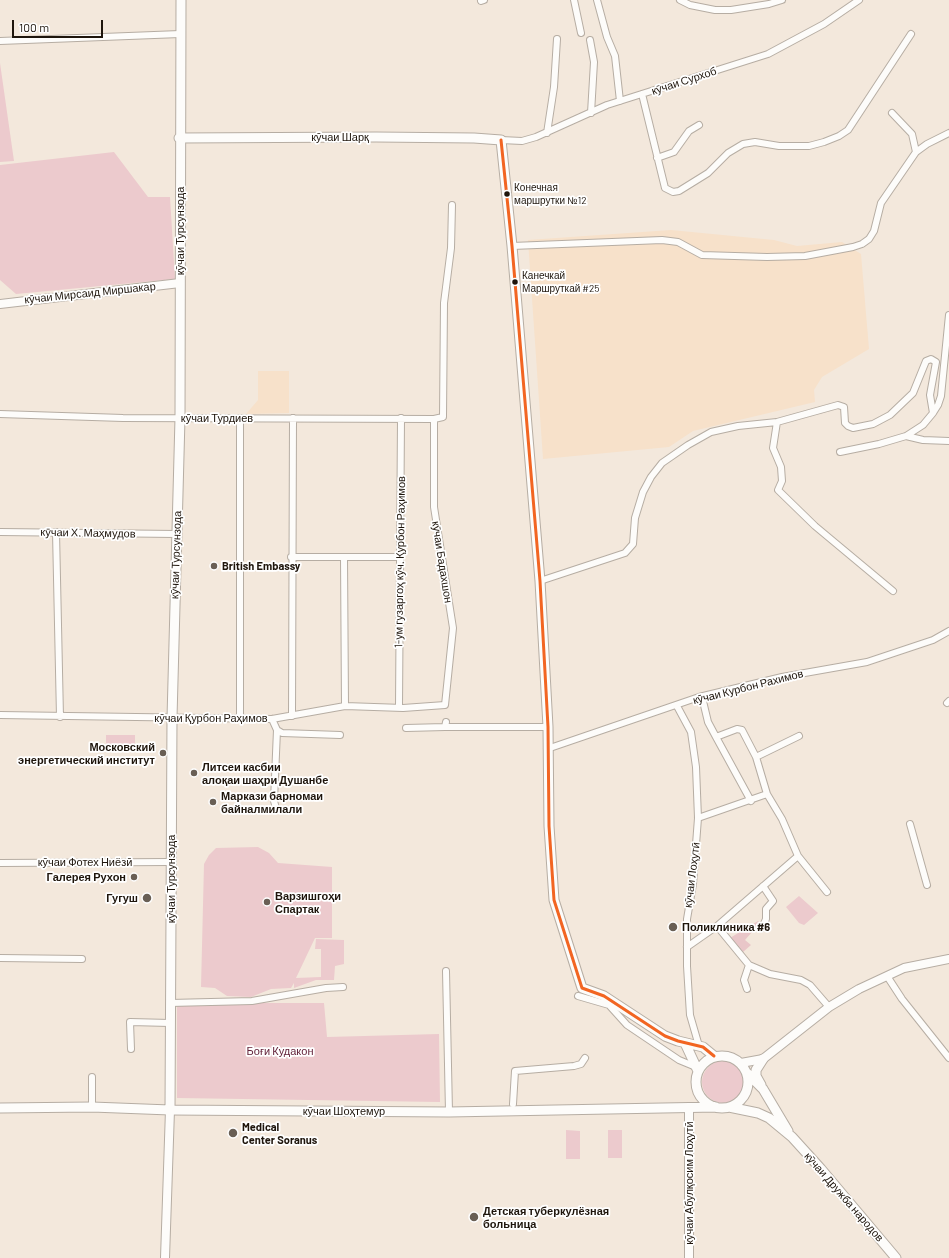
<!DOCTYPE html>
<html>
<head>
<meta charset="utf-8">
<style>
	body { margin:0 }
	#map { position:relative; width:949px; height:1258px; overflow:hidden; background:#f3e8dc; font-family:Barlow,sans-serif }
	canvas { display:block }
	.scale { position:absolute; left:12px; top:20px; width:91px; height:18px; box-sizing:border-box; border:2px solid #1e150c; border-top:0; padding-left:5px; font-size:12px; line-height:14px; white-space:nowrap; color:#1e150c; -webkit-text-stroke:3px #fff; paint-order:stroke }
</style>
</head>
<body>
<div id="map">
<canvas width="949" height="1258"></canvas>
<div class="scale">100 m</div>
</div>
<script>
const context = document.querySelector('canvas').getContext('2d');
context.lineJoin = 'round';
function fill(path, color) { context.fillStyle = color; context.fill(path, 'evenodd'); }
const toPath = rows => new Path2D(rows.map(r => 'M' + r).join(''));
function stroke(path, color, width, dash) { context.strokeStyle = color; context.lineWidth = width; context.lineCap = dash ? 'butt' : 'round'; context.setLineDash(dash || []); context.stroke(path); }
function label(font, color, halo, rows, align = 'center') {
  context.font = font + ' Barlow,sans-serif'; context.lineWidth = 3.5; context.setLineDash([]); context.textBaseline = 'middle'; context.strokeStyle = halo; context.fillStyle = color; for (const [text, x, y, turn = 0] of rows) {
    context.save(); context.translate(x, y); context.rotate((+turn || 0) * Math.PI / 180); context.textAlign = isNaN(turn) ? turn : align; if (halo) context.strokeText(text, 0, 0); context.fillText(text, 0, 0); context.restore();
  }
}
const built = toPath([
	[671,230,774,240,797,246,842,242,861,254,869,349,822,377,814,390,815,402,693,431,669,447,543,459,528,240],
	[258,371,289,371,289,413,246,414,258,400]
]);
const green = toPath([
	[0,63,14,161,0,162],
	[114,152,148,197,170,197,175,279,16,294,0,280,0,165],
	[106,735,135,735,135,745,106,745],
	[258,847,269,853,278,863,332,867,332,938,315,938,296,978,321,977,321,949,315,949,316,939,344,940,344,964,335,966,334,980,316,980,294,988,294,983,291,988,271,989,251,997,227,996,215,988,201,987,204,864,209,855,216,848],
	[799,896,818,913,804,925,799,923,786,907],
	[177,1003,324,1003,327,1037,439,1034,440,1102,177,1098],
	'702 1082a21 21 0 1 1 42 0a21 21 0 1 1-42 0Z',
	[566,1130,580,1131,580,1159,566,1159],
	[608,1130,622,1130,622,1158,608,1158]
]);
const forest = toPath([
	[758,921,760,923,745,940,751,945,743,952,730,938]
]);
const minor = toPath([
	[574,0,581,33],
	[597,0,607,37,615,56,620,101],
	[680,0,690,5,715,10,731,10,769,4,782,0],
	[481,1,484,0],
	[590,40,594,62,591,113],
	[0,41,180,34],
	[642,94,665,188,673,192,679,191,708,173,728,153,743,144,755,142,779,146,809,146,824,142,839,136,848,130,911,34],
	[892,113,912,134,916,152],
	[547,133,554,87,557,39],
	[501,140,522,141,536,137,607,105,768,54,824,24,859,0],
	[657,158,674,152,689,131,699,125],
	[512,246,662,240,678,242,702,255,767,257,805,256,853,247,862,244,869,239,874,231,881,203,916,152,927,144,949,133],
	[0,414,123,418,434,419,443,417,444,303,451,248,452,205],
	[240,418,240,719],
	[777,422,773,448,781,467,782,481,778,490,815,526,893,591],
	[906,436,923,440,949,441],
	[840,452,879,444,906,436,923,425,933,413],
	[0,532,176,534],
	[56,532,60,717],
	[291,557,398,557],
	[344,557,345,706],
	[540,581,625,553,633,544,635,518,643,492,651,477,662,463,688,445,711,432,738,426,777,422,838,405,844,407,845,423,848,426,853,428,873,424,890,415,913,393,926,361,931,359,936,362,930,395,933,413,938,405,941,396,949,315],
	[702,697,708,722,716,737,737,729,742,730,756,757,767,794,782,819,798,856,827,892],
	[947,703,949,701],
	[677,706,691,732,696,767,698,818,693,884,687,919,687,966,690,1015,699,1046],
	[399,707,401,418],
	[0,715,272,719,345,706,403,708,445,705,453,628,434,507,434,419],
	[292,716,293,418],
	[272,719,277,730,274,801,276,808],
	[446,722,445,727,548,727],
	[406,728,445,727],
	[277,730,282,733,340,735],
	[716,737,751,801],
	[547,749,699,697,782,677,867,662,933,640,949,631],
	[756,757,799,736],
	[698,818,767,794],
	[910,824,927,885],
	[0,863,170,862],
	[717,926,749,965,770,974,801,980,810,985,829,1007],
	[762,928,766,919,766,909,773,901,763,886],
	[687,947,717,926,798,856],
	[0,958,82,959],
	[446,971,449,1112],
	[887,976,902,999,949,1058],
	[747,989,744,980,749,965],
	[578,996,609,1005,627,1025,679,1060,696,1067],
	[170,1003,252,1001,326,988,343,987],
	[131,1049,130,1022,170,1023],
	[513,1104,515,1071,574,1066,581,1064,585,1058],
	[92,1107,92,1077]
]);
const tertiary = toPath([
	[0,304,180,283],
	[741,1063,763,1059,829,1007,859,989,904,968,949,959],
	[165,1258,170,1110],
	[689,1258,689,1108]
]);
const secondary = toPath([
	[179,138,376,137,474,138,501,140,512,246,540,581,548,727,549,826,554,900,582,988,604,996,665,1036,678,1041,703,1047,714,1056],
	[685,1043,698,1071],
	'696 1082a26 26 0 1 1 52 0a26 26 0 1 1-52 0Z',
	[747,1073,763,1089,788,1131],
	[761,1085,756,1076,756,1070,763,1059],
	[729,1107,758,1113,769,1118,792,1137,821,1169,896,1258],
	[0,1108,92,1107,170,1110,449,1112,716,1107],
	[170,1110,172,718,180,418,181,0]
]);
const bus1 = toPath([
	[501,140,512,246,540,581,548,727,549,826,554,900,582,988,604,996,665,1036,678,1041,703,1047,714,1056]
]);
const markers = [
	[507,194,3.5,"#1e150c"],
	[515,282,3.5,"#1e150c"],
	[214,566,4,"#695f55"],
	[163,753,4,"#695f55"],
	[194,773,4,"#695f55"],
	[213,802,4,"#695f55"],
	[134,877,4,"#695f55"],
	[147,898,5,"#695f55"],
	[267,902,4,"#695f55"],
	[673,927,5,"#695f55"],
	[233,1133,5,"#695f55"],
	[474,1217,5,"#695f55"]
];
const busNames = [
	["Конечная",514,188],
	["маршрутки №12",514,201],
	["Канечкай",522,276],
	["Маршруткай #25",522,289]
];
const streetNames = [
	["кӯчаи Сурхоб",684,81,-18],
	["кӯчаи Шарқ",340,137],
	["кӯчаи Турсунзода",180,231,-90],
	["кӯчаи Мирсаид Миршакар",90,293,-6],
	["кӯчаи Турдиев",217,418],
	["кӯчаи Х. Маҳмудов",88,533,1],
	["кӯчаи Турсунзода",176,555,-88],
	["1-ум гузаргоҳ кӯч. Қурбон Раҳимов",400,562,-89],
	["кӯчаи Бадахшон",442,562,81],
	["кӯчаи Курбон Рахимов",748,687,-14],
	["кӯчаи Қурбон Раҳимов",211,718],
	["кӯчаи Фотех Ниёзӣ",85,862],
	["кӯчаи Лоҳутӣ",692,875,-83],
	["кӯчаи Турсунзода",171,879,-90],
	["кӯчаи Шоҳтемур",344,1111],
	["кӯчаи Абулқосим Лоҳутӣ",689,1183,-90],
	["кӯчаи Дружба народов",844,1197,49]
];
const poiNames = [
	["British Embassy",222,566],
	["Московский",155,747,"right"],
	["энергетический институт",155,760,"right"],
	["Литсеи касбии",202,767],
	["алоқаи шаҳри Душанбе",202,780],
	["Маркази барномаи",221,796],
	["байналмилали",221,809],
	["Галерея Рухон",126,877,"right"],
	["Варзишгоҳи",275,896],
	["Спартак",275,909],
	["Гугуш",138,898,"right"],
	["Поликлиника #6",682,927],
	["Medical",242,1127],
	["Center Soranus",242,1140],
	["Детская туберкулёзная",483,1211],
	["больница",483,1224]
];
const parkNames = [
	["Боғи Кудакон",280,1051]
];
fill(built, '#f7e1ca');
fill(green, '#eccacd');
fill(forest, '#e9c6c8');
stroke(minor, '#b6ada3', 8);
stroke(tertiary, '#b6ada3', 10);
stroke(secondary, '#b6ada3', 11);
stroke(minor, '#fdfcfa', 6);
stroke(tertiary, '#fdfcfa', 8);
stroke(secondary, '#fdfcfa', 9);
stroke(bus1, '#f26522', 3);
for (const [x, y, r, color] of markers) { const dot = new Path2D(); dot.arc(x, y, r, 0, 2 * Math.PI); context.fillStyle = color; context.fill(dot); stroke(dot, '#fff', 1.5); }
label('10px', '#1e150c', '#fff', busNames, 'left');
label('11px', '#1e150c', '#fff', streetNames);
label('bold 11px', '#1e150c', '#fff', poiNames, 'left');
label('11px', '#63233a', '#fff', parkNames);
</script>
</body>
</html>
